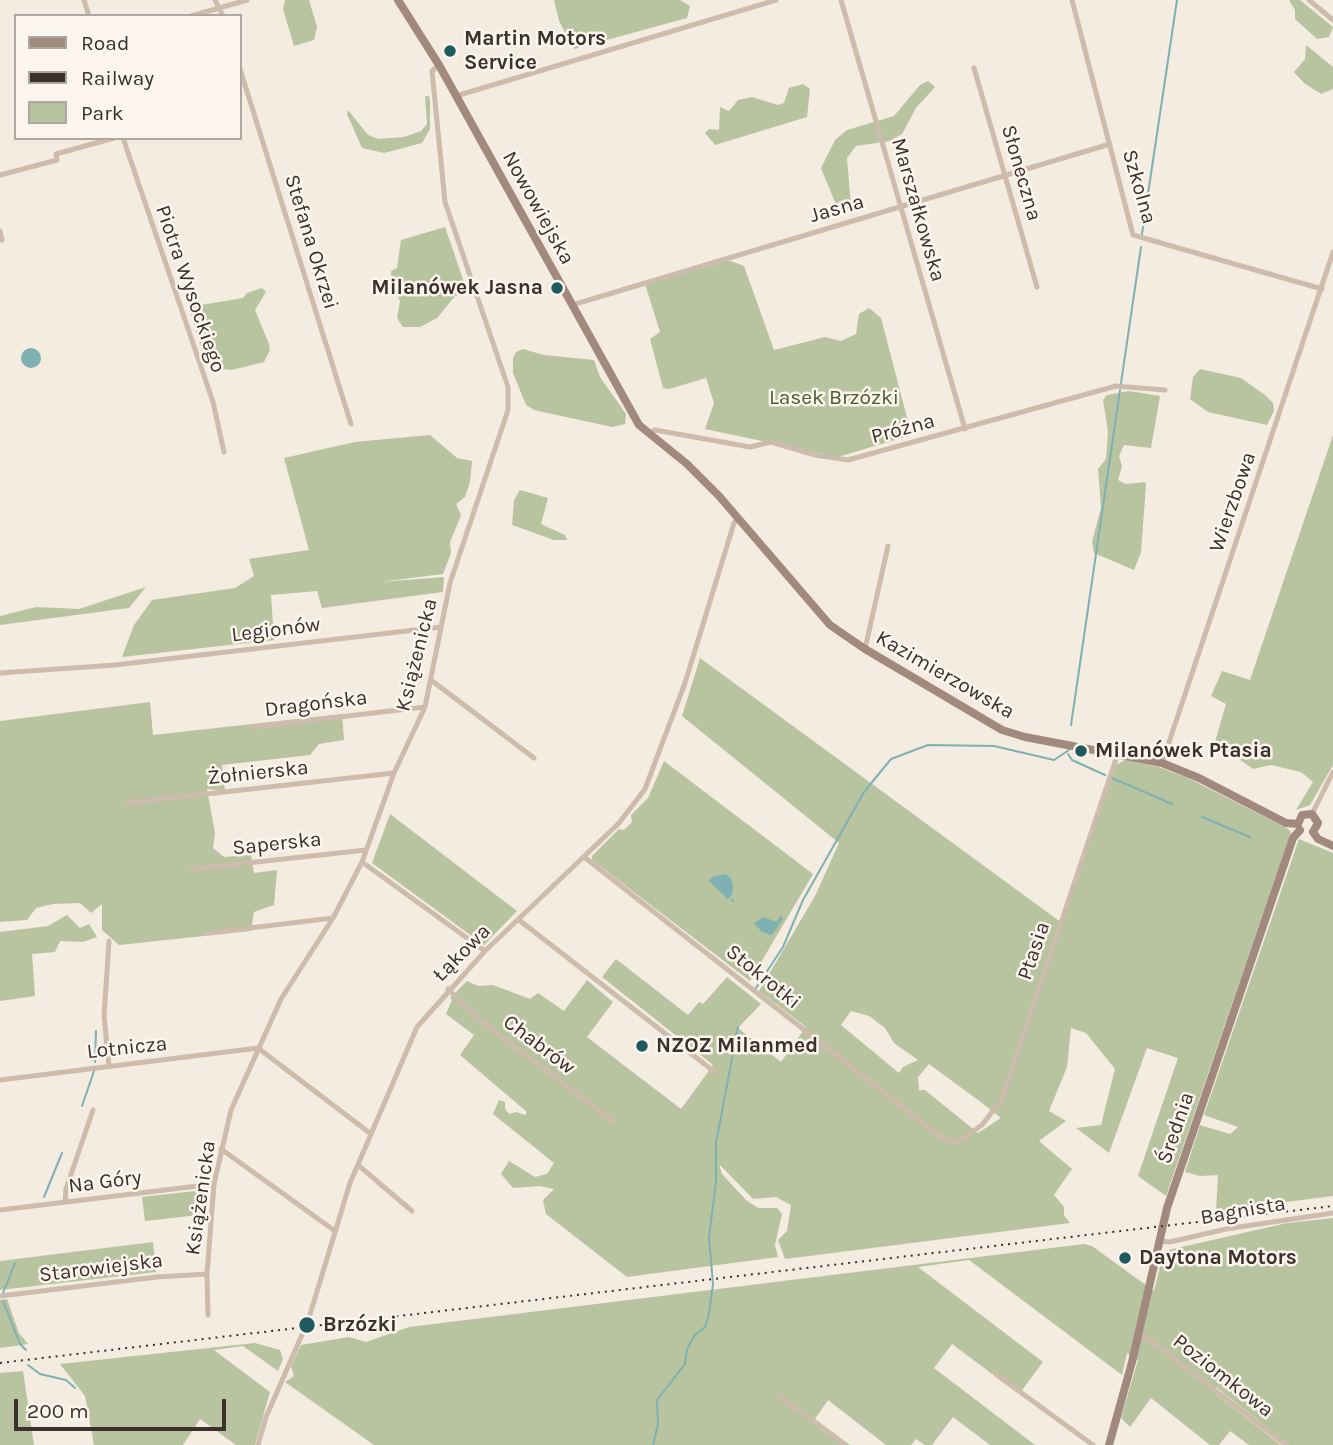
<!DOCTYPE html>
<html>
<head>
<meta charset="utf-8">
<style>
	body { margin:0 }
	#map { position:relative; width:1333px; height:1445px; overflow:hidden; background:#f4ebe1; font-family:Karla,sans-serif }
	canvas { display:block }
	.legend { position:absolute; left:14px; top:14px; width:228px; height:126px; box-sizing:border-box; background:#fbf5ee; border:2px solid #aea6a0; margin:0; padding:9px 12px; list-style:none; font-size:21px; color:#3b302b }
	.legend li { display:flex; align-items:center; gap:14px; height:35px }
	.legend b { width:35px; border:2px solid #aea6a0 }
	.scale { position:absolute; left:14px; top:1399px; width:212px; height:32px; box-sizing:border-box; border:4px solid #3b302b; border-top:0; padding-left:9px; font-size:21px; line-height:24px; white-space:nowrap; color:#3b302b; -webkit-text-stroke:5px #fbf5ee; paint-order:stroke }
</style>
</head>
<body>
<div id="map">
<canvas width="1333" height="1445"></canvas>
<ul class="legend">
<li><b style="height:9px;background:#a18a7d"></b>Road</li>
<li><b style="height:9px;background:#3b302b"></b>Railway</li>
<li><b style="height:19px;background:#b8c4a0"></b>Park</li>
</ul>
<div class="scale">200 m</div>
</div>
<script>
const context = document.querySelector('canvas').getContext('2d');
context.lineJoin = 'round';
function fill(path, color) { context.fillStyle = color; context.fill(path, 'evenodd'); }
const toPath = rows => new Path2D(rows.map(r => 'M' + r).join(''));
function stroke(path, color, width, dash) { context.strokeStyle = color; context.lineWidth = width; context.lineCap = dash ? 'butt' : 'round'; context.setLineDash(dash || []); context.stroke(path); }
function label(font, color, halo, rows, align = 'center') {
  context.font = font + ' Karla,sans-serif'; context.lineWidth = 5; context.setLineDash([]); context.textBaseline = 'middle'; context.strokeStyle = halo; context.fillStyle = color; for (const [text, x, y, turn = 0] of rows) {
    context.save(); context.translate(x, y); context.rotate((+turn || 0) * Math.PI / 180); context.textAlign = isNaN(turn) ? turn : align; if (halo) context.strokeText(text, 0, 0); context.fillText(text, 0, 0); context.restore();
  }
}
const green = toPath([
	[285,0,309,0,317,27,314,40,294,46,283,9],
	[554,0,680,0,690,6,687,18,574,49,559,21],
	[1289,0,1300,0,1333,27,1329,37,1317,39,1295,19,1295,10],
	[1306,45,1333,67,1333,89,1321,94,1304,83,1294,72,1305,59],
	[928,81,935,87,916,108,902,134,890,141,856,146,847,158,851,206,847,210,837,207,821,168,835,140,847,130,894,116,920,85],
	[803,84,810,89,807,117,715,145,705,133,709,129,719,130,720,107,729,111,738,100,752,97,778,105,784,103,789,88],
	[425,96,429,96,430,101,430,129,422,143,384,153,362,148,347,114,348,110,368,135,378,139,404,137,421,131,427,124],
	[445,227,467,291,455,296,437,318,420,327,403,327,397,318,400,301,392,283,391,271,397,268,401,240],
	[728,260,744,266,774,350,825,337,841,341,856,334,859,314,869,308,881,318,910,429,908,436,838,457,705,429,714,403,706,378,669,389,663,388,650,339,660,332,645,284],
	[262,288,266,292,255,310,269,344,270,350,264,362,232,370,220,369,218,363,205,361,189,307,243,298,247,293],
	[523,349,544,355,594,360,600,377,626,414,625,424,612,427,534,410,526,405,513,373,513,358,516,352],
	[1200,369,1241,378,1265,395,1273,403,1274,411,1267,425,1208,412,1190,399,1193,377],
	[1129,391,1160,396,1151,448,1124,445,1119,456,1122,466,1118,480,1126,484,1145,482,1146,485,1141,552,1134,570,1094,553,1092,542,1101,508,1098,469,1106,459,1108,431,1103,400,1107,395],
	[430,435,457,458,472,461,470,482,465,497,456,504,461,515,450,542,451,553,443,574,379,582,444,577,443,592,322,608,317,591,271,595,274,640,122,657,134,625,152,600,235,588,254,576,249,559,309,550,284,458,355,442],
	[1333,435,1333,765,1310,805,1296,810,1313,782,1301,772,1271,765,1253,769,1215,742,1226,704,1211,696,1222,671,1250,680],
	[520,490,548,498,541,524,565,535,567,540,554,540,512,525,514,500],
	[146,587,129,608,0,625,0,616,36,607,79,609],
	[700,658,1062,923,1116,765,1125,760,1159,767,1190,779,1287,828,1291,832,1166,1196,1138,1176,1178,1058,1147,1048,1109,1153,1076,1128,1101,1125,1115,1069,1086,1033,1071,1028,1067,1067,1049,1111,1066,1121,1039,1141,1072,1169,1054,1195,1064,1207,1064,1215,1070,1223,785,1259,778,1240,787,1231,791,1205,776,1197,753,1199,719,1164,722,1174,746,1200,758,1208,777,1208,782,1214,775,1245,778,1257,627,1277,546,1214,543,1200,554,1189,540,1186,513,1188,501,1174,509,1161,535,1177,547,1174,554,1163,493,1114,499,1100,505,1102,505,1109,509,1114,516,1112,525,1115,527,1112,460,1055,474,1035,446,1014,452,1000,450,998,467,981,478,986,493,985,530,999,538,993,564,1011,587,980,613,1002,587,1037,681,1109,713,1065,602,977,616,959,688,1015,699,1002,703,1004,727,977,761,1004,738,1028,781,1062,806,1027,759,991,815,896,839,843,682,716],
	[851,1011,869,1016,885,1028,894,1043,918,1060,903,1067,899,1073,841,1025],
	[929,1064,982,1103,1001,1118,978,1133,925,1090,919,1090,918,1077],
	[150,702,153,735,342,714,344,740,319,744,310,755,222,765,225,791,207,789,215,833,213,848,224,857,251,855,254,873,277,870,274,905,254,912,251,931,119,945,102,930,102,904,91,913,80,903,53,904,36,908,27,920,0,922,0,721],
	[664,761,813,874,750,981,592,860,592,856,619,829,624,830,632,822,631,815,648,798],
	[390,814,517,911,484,945,372,863],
	[1299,839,1333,853,1333,1196,1216,1211,1218,1175,1200,1176,1185,1172,1200,1125,1230,1134,1238,1127,1204,1115],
	[67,915,80,928,89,924,97,937,83,942,60,941,55,952,32,954,35,996,0,1001,0,932,48,926],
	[205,1190,207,1214,145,1221,142,1197],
	[1333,1218,1333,1445,1289,1445,1216,1387,1213,1392,1281,1445,1249,1445,1230,1431,1219,1445,1210,1445,1151,1398,1130,1427,1121,1418,1138,1360,1127,1353,1122,1375,969,1260,918,1267,1043,1362,1019,1394,952,1344,934,1368,1035,1445,990,1445,953,1417,932,1445,925,1445,916,1439,911,1445,886,1445,828,1400,815,1419,850,1445,374,1445,285,1382,294,1376,291,1366,301,1345,349,1337,366,1342,409,1327,1084,1244,1092,1246,1154,1291,1164,1251,1287,1223],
	[153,1242,156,1272,0,1290,0,1261],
	[7,1299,19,1333,28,1344,0,1348,0,1300],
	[255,1343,280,1350,283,1359,278,1371,243,1346,214,1350,270,1392,255,1445,236,1445,200,1419,183,1445,94,1445,85,1396,60,1364],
	[23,1371,34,1445,0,1445,0,1373]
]);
const water = toPath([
	'21 358a10 10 0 1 1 20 0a10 10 0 1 1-20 0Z',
	[725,874,731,878,733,886,732,895,728,899,709,881,712,877],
	[781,915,783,919,772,935,762,932,754,923,764,917,776,922]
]);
const stream = toPath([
	[1142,234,1177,0],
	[1121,383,1141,247],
	[1071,725,1120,390],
	[1068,754,1072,760,1105,775],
	[1112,778,1172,804],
	[1202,817,1250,837],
	[732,900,733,901],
	[756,988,783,947,803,900,864,792,891,759,928,745,994,746,1054,760,1069,750],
	[95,1062,96,1031],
	[82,1106,94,1071],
	[44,1197,62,1153],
	[3,1293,15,1263],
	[3,1301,20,1344,26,1350],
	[28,1365,40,1374,66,1380,75,1388],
	[653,1445,658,1424,657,1400,685,1364,687,1349,695,1335,705,1327,709,1314,713,1284,709,1238,716,1181,716,1143,738,1027]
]);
const street = toPath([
	[84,0,89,16],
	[215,0,223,16],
	[841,0,965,429],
	[1072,0,1133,235,1322,289],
	[1309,0,1333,20],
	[191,16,247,0],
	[974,68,1037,287],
	[240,69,351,424],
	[456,96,776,0],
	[123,138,213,402,224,452],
	[0,175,57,160,56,154,114,138],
	[0,231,2,240],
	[572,305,1110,144],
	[649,433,655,430,750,447,771,442,815,455,848,460,1116,386,1165,390],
	[865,649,888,546],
	[0,673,115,665,441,627],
	[431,680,534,758],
	[253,727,425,707],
	[1162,763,1333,252],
	[126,803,394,773],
	[1312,814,1333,772],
	[584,857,933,1131,947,1141,957,1142,982,1125,1002,1099,1118,753],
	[362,862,485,951],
	[192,869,366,850],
	[519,920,716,1073],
	[208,933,333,918],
	[109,941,104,1016,109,1066],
	[448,989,478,1019,614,1122],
	[0,1080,258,1048,371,1134],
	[221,1149,335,1231],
	[358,1165,412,1211],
	[65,1202,66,1189,93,1110],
	[0,1210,214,1184],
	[1159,1241,1170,1242,1226,1229,1333,1213],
	[0,1296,157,1277,207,1274],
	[208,1315,207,1274,214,1184,231,1110,281,999,333,918,362,862,394,773,425,707,450,583,508,410,508,387,445,202,432,71,439,65],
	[1138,1335,1147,1338,1286,1445],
	[997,1375,1093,1445],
	[778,1395,845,1445],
	[258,1445,266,1417,308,1321,350,1183,417,1027,485,951,619,823,645,789,685,683,734,523,738,519]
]);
const secondary = toPath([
	[398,0,439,65,639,425,687,464,719,496,830,625,865,649,1002,730,1025,737,1162,763,1199,778,1286,823,1298,824],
	[1298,824,1302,815,1312,814,1318,823,1313,832],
	[1313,832,1318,839,1333,846],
	[1109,1445,1132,1362,1167,1208,1293,838,1300,830]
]);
const rail = toPath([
	[0,1363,1333,1206]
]);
const markers = [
	[450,51,7,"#1f5a5e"],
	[557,288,7,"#1f5a5e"],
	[1081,751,7,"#1f5a5e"],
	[642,1046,7,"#1f5a5e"],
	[1125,1258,7,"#1f5a5e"],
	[307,1325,9,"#1f5a5e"]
];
const poiNames = [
	["Martin Motors",464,39],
	["Service",464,63],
	["Milanówek Jasna",543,288,"right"],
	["Milanówek Ptasia",1095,751],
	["NZOZ Milanmed",656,1046],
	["Daytona Motors",1139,1258],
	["Brzózki",323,1325]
];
const streetNames = [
	["Słoneczna",1021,173,74],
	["Szkolna",1139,187,74],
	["Nowowiejska",538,208,61],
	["Jasna",837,209,-16],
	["Marszałkowska",918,210,74],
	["Stefana Okrzei",311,242,73],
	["Piotra Wysockiego",190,289,71],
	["Próżna",903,429,-15],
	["Wierzbowa",1233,502,-71],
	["Legionów",276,630,-7],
	["Książenicka",417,655,-76],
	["Kazimierzowska",945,675,30],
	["Dragońska",316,704,-7],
	["Żołnierska",258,773,-6],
	["Saperska",277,844,-6],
	["Ptasia",1034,951,-71],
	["Łąkowa",462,953,-45],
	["Stokrotki",763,977,39],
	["Chabrów",539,1045,37],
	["Lotnicza",127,1048,-6],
	["Średnia",1176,1128,-71],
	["Na Góry",105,1182,-7],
	["Książenicka",201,1198,-82],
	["Bagnista",1243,1211,-10],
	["Starowiejska",101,1268,-7],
	["Poziomkowa",1223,1376,38]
];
const parkNames = [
	["Lasek Brzózki",834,398]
];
fill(green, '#b8c4a0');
fill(water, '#7fb0b2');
stroke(stream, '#7fb0b2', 2);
stroke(street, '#cdbbac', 5);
stroke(secondary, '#a18a7d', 8);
stroke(rail, '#3b302b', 2, [2, 5]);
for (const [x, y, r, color] of markers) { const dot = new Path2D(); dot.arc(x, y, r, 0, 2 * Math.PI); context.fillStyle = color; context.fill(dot); stroke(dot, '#fbf5ee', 2.5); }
label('bold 21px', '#3b302b', '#fbf5ee', poiNames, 'left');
label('21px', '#3b302b', '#fbf5ee', streetNames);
label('21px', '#4a5a2e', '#fbf5ee', parkNames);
</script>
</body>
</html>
